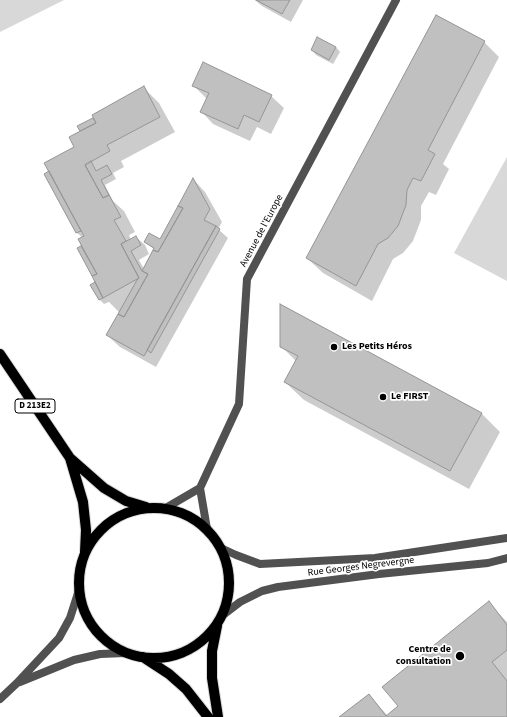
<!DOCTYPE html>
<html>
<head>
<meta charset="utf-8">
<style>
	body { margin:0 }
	canvas { display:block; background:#fff }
</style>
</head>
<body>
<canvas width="507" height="717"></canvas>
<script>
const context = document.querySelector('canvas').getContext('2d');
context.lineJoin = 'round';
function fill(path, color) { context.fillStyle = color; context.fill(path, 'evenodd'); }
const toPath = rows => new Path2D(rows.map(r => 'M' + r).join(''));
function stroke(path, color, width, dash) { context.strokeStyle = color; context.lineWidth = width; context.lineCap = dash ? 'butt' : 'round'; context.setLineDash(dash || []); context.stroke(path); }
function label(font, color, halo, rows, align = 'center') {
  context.font = font + ' "Source Sans 3",sans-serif'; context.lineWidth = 3.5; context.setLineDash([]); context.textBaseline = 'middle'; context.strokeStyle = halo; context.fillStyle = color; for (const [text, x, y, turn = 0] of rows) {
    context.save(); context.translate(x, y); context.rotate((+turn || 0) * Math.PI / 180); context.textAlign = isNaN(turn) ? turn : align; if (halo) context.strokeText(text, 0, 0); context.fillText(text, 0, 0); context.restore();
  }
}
const green = toPath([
	[0,0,64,0,0,32],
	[507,157,507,281,454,253]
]);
const shadow = toPath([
	[255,0,303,0,291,22,262,6],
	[484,42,499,57,443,164,449,169,436,195,429,192,421,206,421,220,413,241,403,253,393,259,372,301,323,273,307,258],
	[336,47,340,52,333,64,316,55,312,50],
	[193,85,271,96,284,108,271,134,257,127,250,141,213,124,201,111,207,99],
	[144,88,159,103,175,132,121,161,124,167,113,173,116,179,105,185,113,201,124,211,135,232,129,235,131,240,136,237,145,245,149,254,139,260,144,269,154,249,145,242,160,240,194,180,205,192,222,222,218,229,228,238,156,367,120,347,107,335,120,313,109,302,104,304,100,300,92,285,96,282,81,247,84,250,83,238,77,233,46,174,76,147,82,131,81,130,93,119,96,122],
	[281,346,481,413,500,432,469,489,304,400,285,382,296,361],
	[489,603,507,622,507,717,340,717,369,695,388,716,399,706]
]);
const building = toPath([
	[256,0,290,0,282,14,256,0],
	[436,15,485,41,428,150,435,154,421,181,413,178,407,190,406,205,398,226,388,238,378,244,356,286,306,258,436,15],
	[317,37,336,47,329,60,311,50,317,37],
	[203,62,272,95,259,122,244,115,238,129,200,112,209,93,192,86,203,62],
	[144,86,160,117,107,145,110,151,85,165,103,198,109,195,121,217,114,220,126,241,121,244,139,278,103,298,92,276,97,274,78,239,84,236,44,163,74,147,69,137,96,123,92,115,144,86],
	[93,118,96,123,80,131,77,126,93,118],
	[91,161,96,171,107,165,112,174,101,180,109,195,103,198,85,165,91,161],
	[49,171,81,231,76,233,44,174,49,171],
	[193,178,210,209,204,220,216,226,144,356,106,335,118,314,124,317,148,274,142,271,153,250,158,252,183,208,178,206,193,178],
	[178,206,183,208,158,252,153,250,154,248,144,242,149,233,160,239,178,206],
	[216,226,220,229,151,353,147,350,216,226],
	[136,236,141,245,131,251,142,271,148,274,124,317,118,314,137,280,139,278,121,244,136,236],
	[81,246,97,274,92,276,77,248,81,246],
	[95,282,103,298,99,300,90,285,95,282],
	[280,304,482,413,450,471,284,382,298,356,280,347,280,304],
	[489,601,507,625,507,650,492,662,507,681,507,717,339,717,369,694,386,716,398,706,382,687,489,601]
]);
const minor = toPath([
	[164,509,200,488],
	[207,529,200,488,239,404,247,279,396,0],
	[221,548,236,555,260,564,375,558,507,538],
	[223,615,240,602,262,591,278,587,379,574,488,563,507,558]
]);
const tertiary = toPath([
	[20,682,74,660,100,654,126,653],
	[0,699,17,683,59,638,70,618,79,590]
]);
const primary = toPath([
	[0,354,70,458,104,488,126,501,146,507],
	[70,458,83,502,86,530,85,552],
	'79 583a75 75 0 1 1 150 0a75 75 0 1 1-150 0Z',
	[217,626,212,651,212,678,218,717],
	[143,657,169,674,186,689,208,717]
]);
const markers = [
	[334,347,4,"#000"],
	[383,397,4,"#000"],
	[460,656,5,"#000"]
];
const shields = [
	[35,406,40]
];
const shieldNames = [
	["D 213E2",35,406]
];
const streetNames = [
	["Avenue de l'Europe",262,231,-62],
	["Rue Georges Negrevergne",361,567,-7]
];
const poiNames = [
	["Les Petits Héros",342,347],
	["Le FIRST",391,397],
	["Centre de",451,650,"right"],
	["consultation",451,662,"right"]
];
fill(green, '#d8d8d8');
fill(shadow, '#0003');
fill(building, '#c0c0c0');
stroke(building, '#959595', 1);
stroke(primary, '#dbdbdb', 12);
stroke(minor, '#515151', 8);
stroke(tertiary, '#515151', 8);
stroke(primary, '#000', 10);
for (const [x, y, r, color] of markers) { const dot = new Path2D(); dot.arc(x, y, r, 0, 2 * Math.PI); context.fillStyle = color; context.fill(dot); stroke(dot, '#fff', 1.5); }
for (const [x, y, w] of shields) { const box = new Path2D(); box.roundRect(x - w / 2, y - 7, w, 14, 3); context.fillStyle = '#fff'; context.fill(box); stroke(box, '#000', 1); }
label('bold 9px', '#000', null, shieldNames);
label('10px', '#000', '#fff', streetNames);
label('bold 10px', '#000', '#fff', poiNames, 'left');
</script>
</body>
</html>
